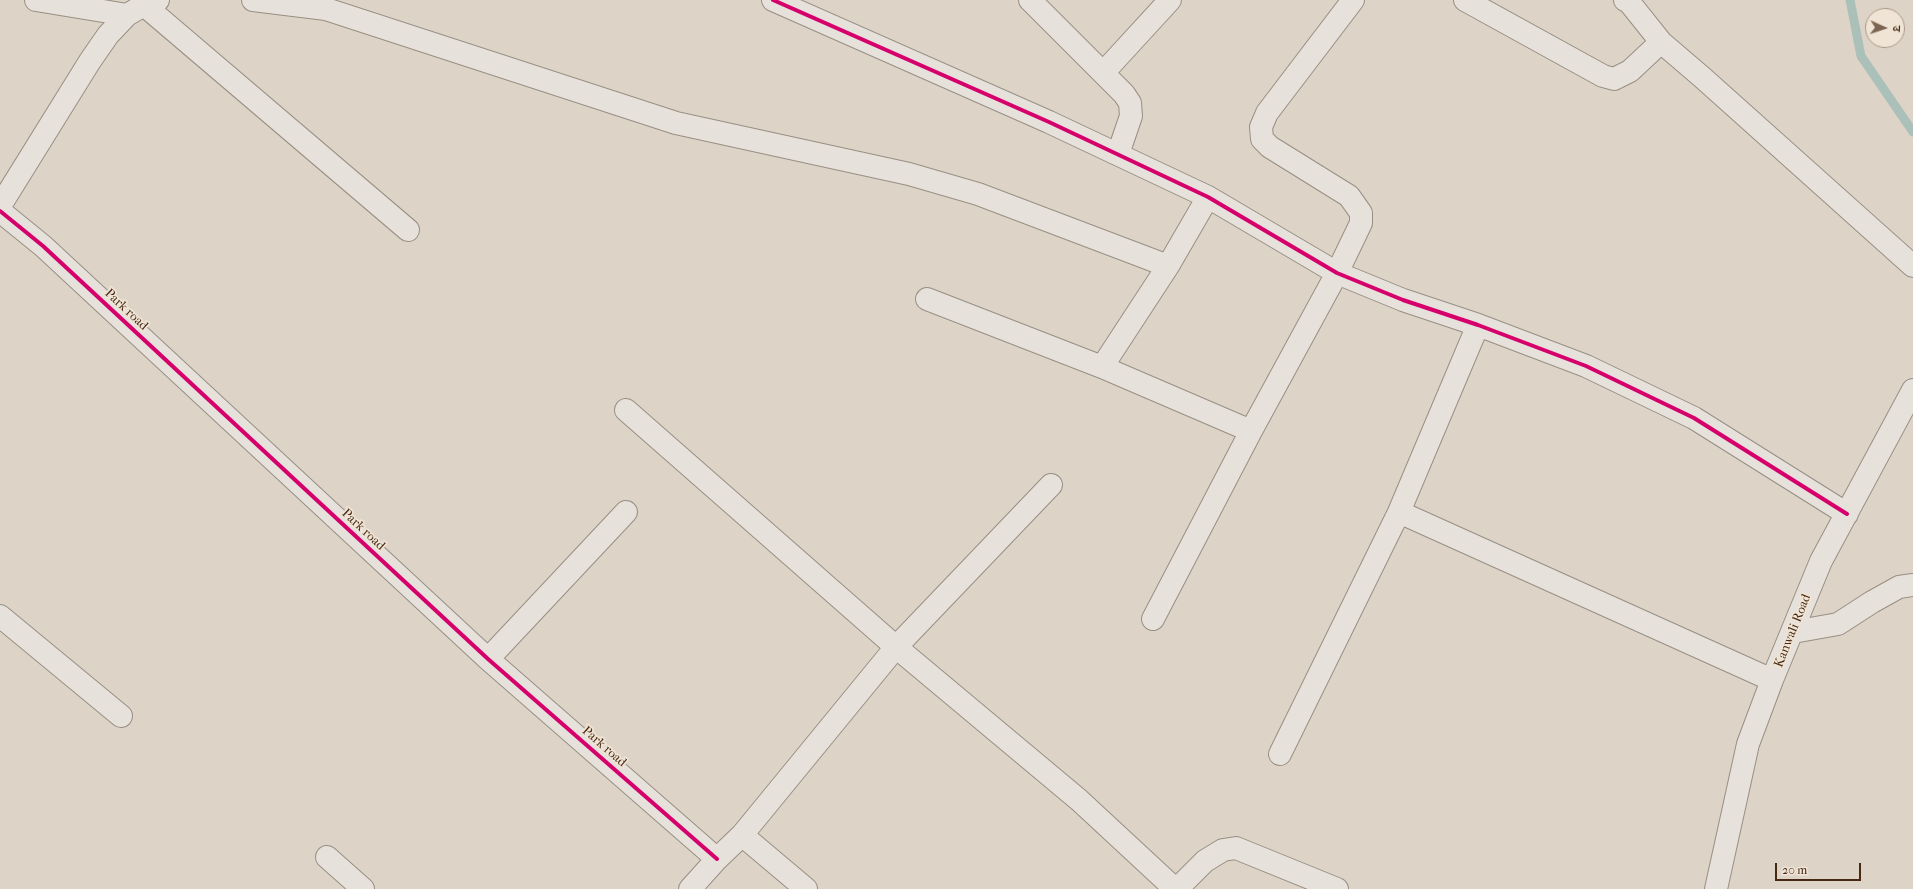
<!DOCTYPE html>
<html>
<head>
<meta charset="utf-8">
<style>
	body { margin:0 }
	#map { position:relative; width:1913px; height:889px; overflow:hidden; background:#ddd4c7; font-family:"IM FELL French Canon","Noto Serif Devanagari",serif }
	canvas { display:block }
	.north { position:absolute; left:1865px; top:8px; width:40px; height:40px; box-sizing:border-box; background:#efe4d5; border:1px solid #ac9987; border-radius:50%; rotate:93deg; font-size:11px; font-weight:700; line-height:16px; text-align:center; color:#472913 }
	.north::after { content:''; display:block; margin:auto; width:14px; height:18px; background:#7c6552; clip-path:polygon(50% 0,100% 100%,50% 72%,0 100%) }
	.scale { position:absolute; left:1775px; top:863px; width:86px; height:18px; box-sizing:border-box; border:2px solid #472913; border-top:0; padding-left:5px; font-size:12px; line-height:14px; white-space:nowrap; color:#472913; -webkit-text-stroke:3px #efe4d5; paint-order:stroke }
</style>
</head>
<body>
<div id="map">
<canvas width="1913" height="889"></canvas>
<div class="north">उ</div>
<div class="scale">20 m</div>
</div>
<script>
const context = document.querySelector('canvas').getContext('2d');
context.lineJoin = 'round';
const toPath = rows => new Path2D(rows.map(r => 'M' + r).join(''));
function stroke(path, color, width, dash) { context.strokeStyle = color; context.lineWidth = width; context.lineCap = dash ? 'butt' : 'round'; context.setLineDash(dash || []); context.stroke(path); }
function label(font, color, halo, rows, align = 'center') {
  context.font = font + ' "IM FELL French Canon",serif'; context.lineWidth = 3.5; context.setLineDash([]); context.textBaseline = 'middle'; context.strokeStyle = halo; context.fillStyle = color; for (const [text, x, y, turn = 0] of rows) {
    context.save(); context.translate(x, y); context.rotate((+turn || 0) * Math.PI / 180); context.textAlign = isNaN(turn) ? turn : align; if (halo) context.strokeText(text, 0, 0); context.fillText(text, 0, 0); context.restore();
  }
}
const stream = toPath([
	[1850,0,1861,56,1913,132]
]);
const minor = toPath([
	[36,0,127,15],
	[253,0,326,9,676,123,909,174,978,194,1168,266,1208,197],
	[773,0,1049,122,1208,197,1337,273,1403,300,1478,325,1586,366,1694,418,1847,514],
	[1030,0,1124,94,1130,103,1131,116,1118,154],
	[1465,0,1603,76,1614,79,1630,71,1661,42],
	[1625,0,1629,2,1661,42,1703,78,1913,266],
	[144,5,408,230],
	[1103,73,1170,0],
	[0,206,90,61,108,35,127,15,144,5,158,0],
	[0,211,43,246,488,659,717,859],
	[927,299,1102,367,1251,431],
	[1102,367,1168,266],
	[626,410,896,647,1079,800,1175,889],
	[1399,512,1772,680],
	[0,616,121,716],
	[1153,619,1251,431,1337,273,1361,223,1361,213,1349,196,1270,147,1262,139,1261,127,1267,113,1353,0],
	[1793,632,1838,624,1872,602,1899,587,1913,585],
	[488,659,626,512],
	[1280,754,1399,512,1478,325],
	[742,835,806,889],
	[327,857,363,889],
	[690,889,717,859,742,835,896,647,1051,485],
	[1177,889,1205,861,1223,850,1236,848,1337,889],
	[1716,889,1748,744,1772,680,1821,561,1913,390]
]);
const cycleway = toPath([
	[773,0,1049,122,1208,197,1337,273,1403,300,1478,325,1586,366,1694,418,1847,514],
	[0,211,43,246,488,659,717,859]
]);
const streetNames = [
	["Park road",126,310,43],
	["Park road",363,530,43],
	["Kanwali Road",1793,631,-68],
	["Park road",604,747,41]
];
stroke(stream, '#abc0b9', 9);
stroke(minor, '#988f84', 24);
stroke(minor, '#e6e1da', 22);
stroke(cycleway, '#d6006c', 4);
label('13px', '#472913', '#efe4d5', streetNames);
</script>
</body>
</html>
